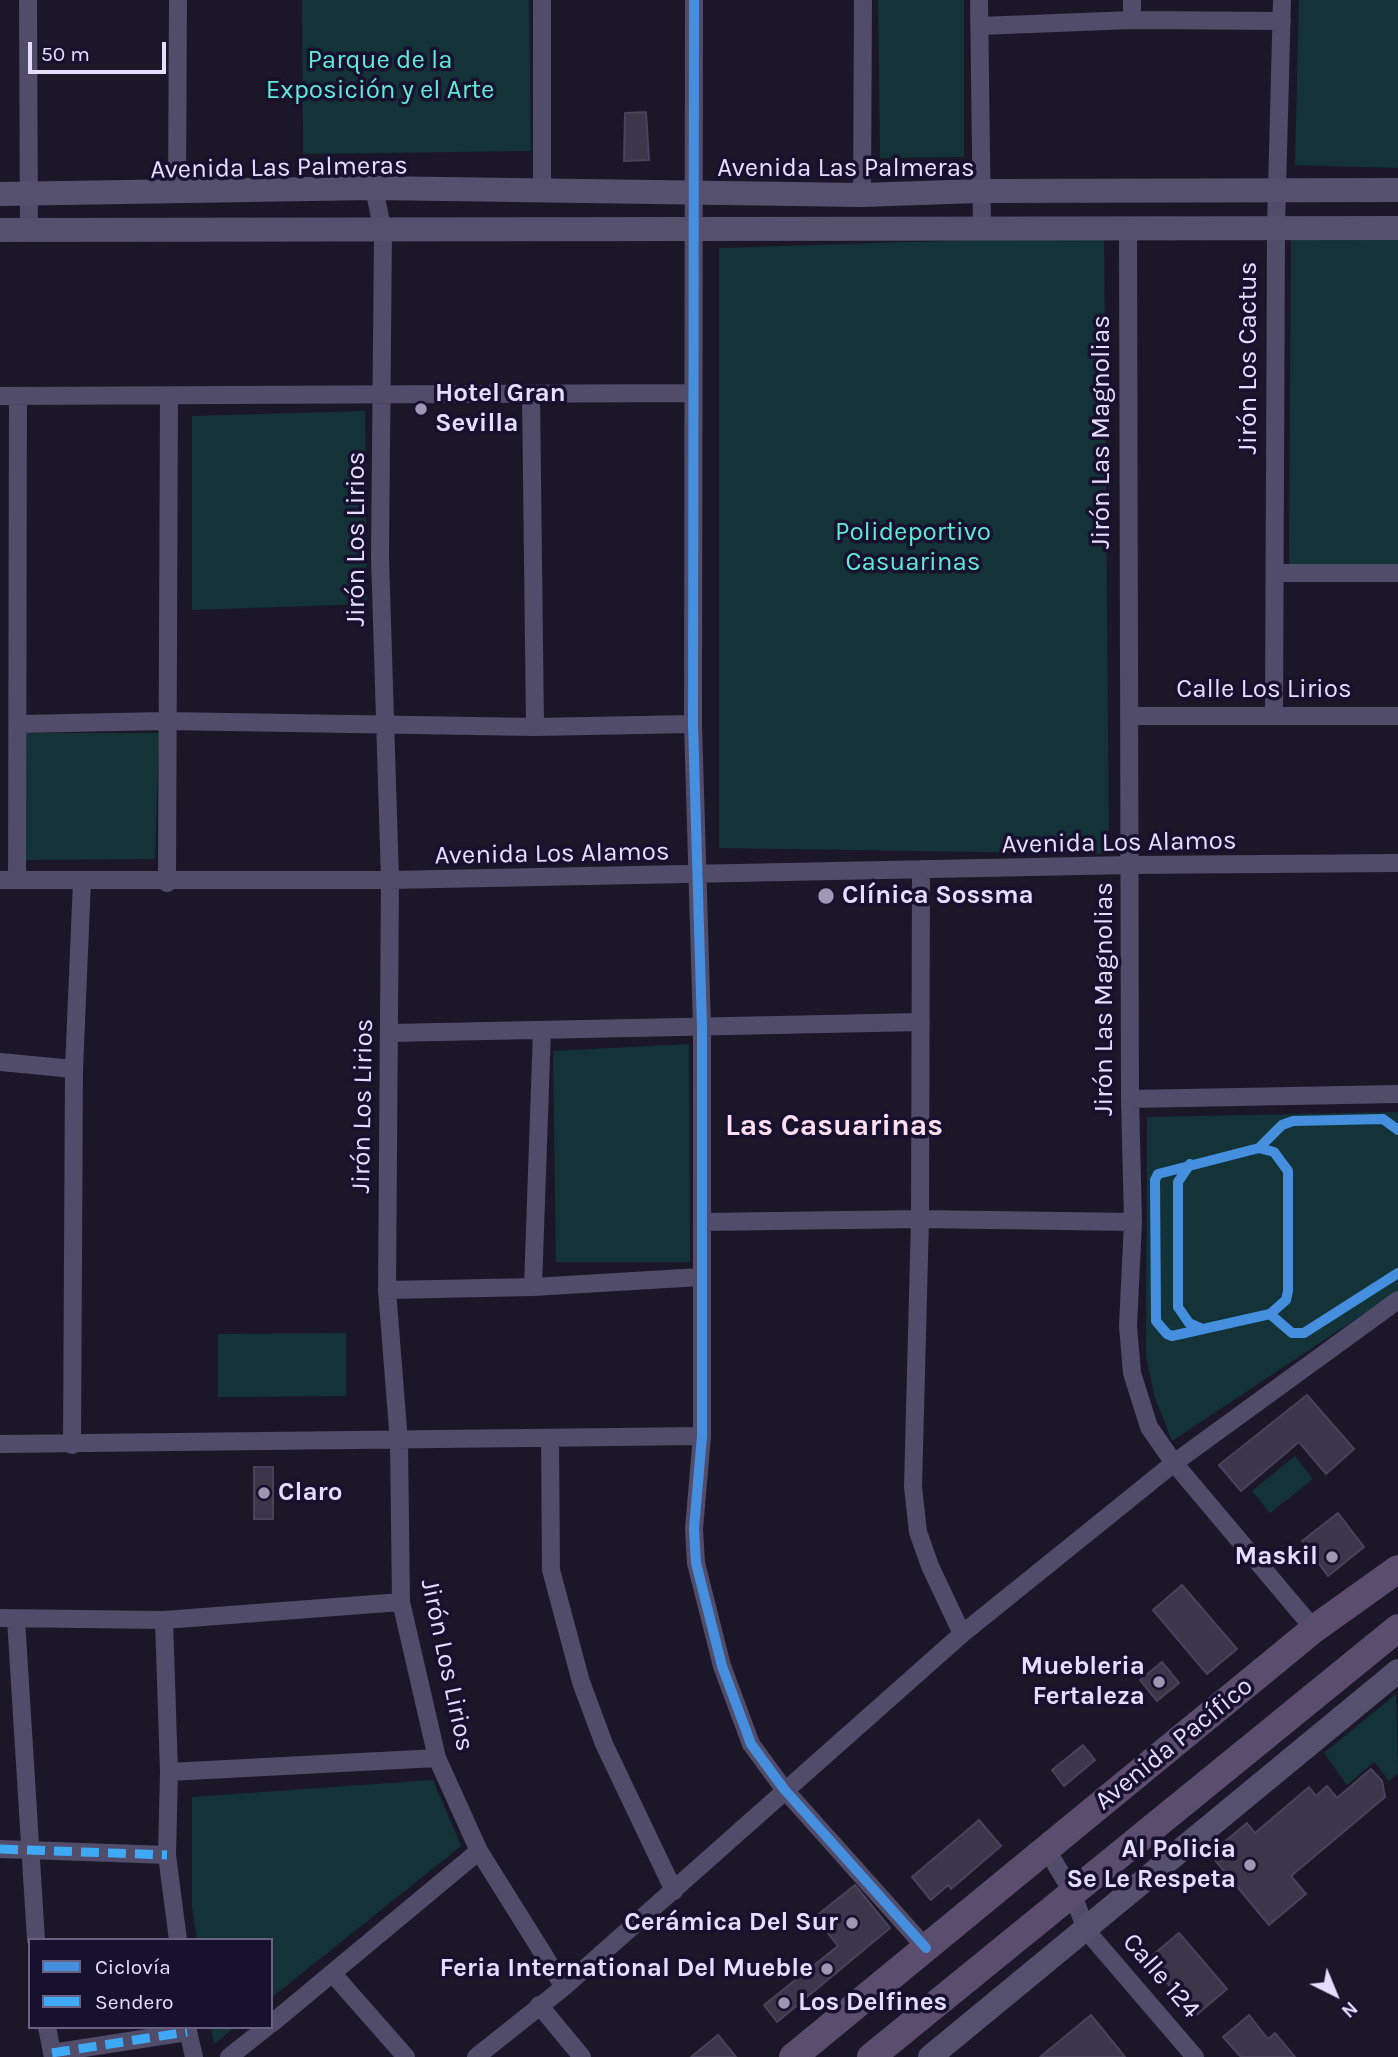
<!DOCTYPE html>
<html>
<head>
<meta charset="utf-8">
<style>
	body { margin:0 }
	#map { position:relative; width:1398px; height:2057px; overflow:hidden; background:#1c1728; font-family:Karla,sans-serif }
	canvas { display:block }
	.legend { position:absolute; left:28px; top:1938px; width:245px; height:91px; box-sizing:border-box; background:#18102f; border:2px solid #6a6282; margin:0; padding:9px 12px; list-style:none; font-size:21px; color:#e5deff }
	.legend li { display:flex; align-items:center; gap:14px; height:35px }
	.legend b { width:35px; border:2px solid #6a6282 }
	.north { position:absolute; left:1300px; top:1959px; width:70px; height:70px; -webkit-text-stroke:5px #18102f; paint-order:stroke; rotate:137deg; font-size:19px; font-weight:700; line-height:28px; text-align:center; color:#e5deff }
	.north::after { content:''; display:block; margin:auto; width:24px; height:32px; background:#e5deff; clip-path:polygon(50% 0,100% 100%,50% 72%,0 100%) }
	.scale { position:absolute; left:28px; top:42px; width:138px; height:32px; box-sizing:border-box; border:4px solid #e5deff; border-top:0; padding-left:9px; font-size:21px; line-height:24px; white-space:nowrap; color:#e5deff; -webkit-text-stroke:5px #18102f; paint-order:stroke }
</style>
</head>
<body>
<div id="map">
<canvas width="1398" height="2057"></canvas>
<ul class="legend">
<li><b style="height:9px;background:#468fdf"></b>Ciclovía</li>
<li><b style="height:9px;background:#3fa9f5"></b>Sendero</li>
</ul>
<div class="north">N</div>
<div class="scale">50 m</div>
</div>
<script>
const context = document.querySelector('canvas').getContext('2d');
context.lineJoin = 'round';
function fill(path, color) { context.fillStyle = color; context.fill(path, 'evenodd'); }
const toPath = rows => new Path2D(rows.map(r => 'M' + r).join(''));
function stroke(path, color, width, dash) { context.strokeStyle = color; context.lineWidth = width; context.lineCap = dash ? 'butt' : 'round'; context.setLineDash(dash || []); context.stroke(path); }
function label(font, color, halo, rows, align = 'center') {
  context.font = font + ' Karla,sans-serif'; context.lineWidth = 7; context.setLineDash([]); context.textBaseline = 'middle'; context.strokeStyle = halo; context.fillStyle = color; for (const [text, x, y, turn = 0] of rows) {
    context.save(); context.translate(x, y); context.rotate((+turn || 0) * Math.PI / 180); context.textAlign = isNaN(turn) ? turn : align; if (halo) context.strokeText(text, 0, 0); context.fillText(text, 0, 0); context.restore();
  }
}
const green = toPath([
	[302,0,529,0,531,151,303,154],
	[878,0,964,0,964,157,880,158],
	[1299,0,1398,0,1398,168,1295,165],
	[1398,234,1398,564,1289,564,1291,235],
	[1104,236,1109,854,719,848,719,248],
	[365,411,367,604,192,610,192,416],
	[26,733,159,733,155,859,25,860],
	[689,1044,690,1262,556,1262,553,1051],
	[1398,1112,1398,1291,1172,1441,1155,1398,1146,1357,1147,1117],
	[346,1333,346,1396,218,1397,218,1334],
	[1295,1456,1313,1479,1270,1513,1252,1491],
	[1396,1694,1398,1773,1389,1781,1374,1762,1347,1785,1324,1753],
	[433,1780,461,1846,271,1998,271,1940,197,1940,192,1906,192,1797],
	[211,2027,235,2027,214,2044]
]);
const building = toPath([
	[646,112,649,160,624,161,625,113,646,112],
	[1307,1395,1354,1449,1326,1474,1299,1442,1241,1491,1219,1465,1307,1395],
	[254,1467,273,1467,273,1519,254,1519,254,1467],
	[1338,1513,1364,1547,1328,1576,1302,1541,1338,1513],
	[1182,1585,1237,1649,1207,1674,1153,1610,1182,1585],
	[1162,1662,1179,1683,1157,1701,1140,1680,1162,1662],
	[1083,1745,1095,1760,1064,1786,1052,1770,1083,1745],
	[1371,1769,1382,1781,1385,1797,1291,1876,1306,1894,1269,1925,1210,1854,1247,1823,1255,1833,1309,1787,1316,1796,1327,1786,1337,1798,1371,1769],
	[979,1820,1001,1846,951,1889,948,1885,931,1900,912,1877,979,1820],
	[855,1885,890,1928,777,2022,764,2005,838,1946,815,1917,855,1885],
	[1179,1933,1227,1989,1194,2017,1148,1959,1179,1933],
	[1091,2015,1125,2057,1040,2057,1091,2015],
	[1249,2015,1268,2039,1275,2033,1295,2057,1241,2057,1223,2037,1249,2015],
	[718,2035,736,2057,691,2057,718,2035]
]);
const street = toPath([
	[28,0,29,230],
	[694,0,693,724,702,1028,702,1436,694,1529,696,1563,722,1666,751,1744,784,1789,926,1948],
	[979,0,982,228],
	[1132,0,1132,20],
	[980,26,1132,20,1282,21],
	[374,188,383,232,380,557,390,880,387,1290,399,1442,401,1602,437,1758,479,1851,564,1987],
	[177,192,178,0],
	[542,192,542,0],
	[862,195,863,0],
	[1128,229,1130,1099,1133,1222,1128,1326,1132,1373,1149,1427,1174,1463,1314,1629],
	[531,394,535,727],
	[0,396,693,393],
	[1275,573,1398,573],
	[1129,716,1398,716],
	[1274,716,1276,228,1282,0],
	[19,724,166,721,535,727,693,724],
	[921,869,920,1219,913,1487,918,1532,930,1566,962,1634],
	[0,880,390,880,1131,865,1398,863],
	[17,880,18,396],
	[167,883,169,397],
	[391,1033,921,1022],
	[0,1062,74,1069,72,1445],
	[74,1069,82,881],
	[1130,1099,1398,1094],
	[702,1222,920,1219,1133,1222],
	[533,1287,542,1030],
	[387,1290,533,1287,700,1277],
	[550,1439,551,1570,581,1682,604,1744,674,1891],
	[0,1444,702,1436],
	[0,1618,164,1620,401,1602],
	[16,1619,36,1940],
	[164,1620,169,1772,167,1855,178,1940],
	[169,1772,437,1758],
	[1046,1848,1072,1892,1086,1930,1195,2057],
	[0,1849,167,1855],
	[333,1974,406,2057],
	[539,2005,582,2057],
	[271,2024,479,1851],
	[47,2027,53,2057],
	[187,2027,194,2057],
	[52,2053,187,2032],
	[229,2057,267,2027],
	[476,2057,564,1987,962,1634,1174,1463,1398,1300]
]);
const secondary = toPath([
	[0,194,374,188,862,195,979,191,1398,190],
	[0,230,1398,228],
	[930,2057,1398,1671]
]);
const primary = toPath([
	[793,2057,1314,1629,1398,1569],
	[871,2057,1398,1628]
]);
const quiet = toPath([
	[0,1849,167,1855],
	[52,2053,187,2032]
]);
const cycleway = toPath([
	[694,0,693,724,702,1028,702,1436,694,1529,696,1563,722,1666,751,1744,784,1789,926,1948],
	[1259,1148,1274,1152,1288,1171,1288,1291,1286,1300,1270,1314,1172,1336,1167,1334,1156,1321,1155,1180,1158,1174,1259,1148,1282,1125,1293,1121,1383,1119,1398,1130],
	[1190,1164,1178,1182,1178,1307,1189,1323,1203,1329],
	[1270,1314,1292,1333,1304,1333,1398,1273]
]);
const markers = [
	[421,409,7,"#9f98b4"],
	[826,896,9,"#9f98b4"],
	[264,1493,7,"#9f98b4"],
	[1332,1557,7,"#9f98b4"],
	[1159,1682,7,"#9f98b4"],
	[1250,1865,7,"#9f98b4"],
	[852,1923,7,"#9f98b4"],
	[827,1969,7,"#9f98b4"],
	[784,2003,7,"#9f98b4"]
];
const parkNames = [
	["Parque de la",380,61],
	["Exposición y el Arte",380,91],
	["Polideportivo",913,533],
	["Casuarinas",913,563]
];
const streetNames = [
	["Avenida Las Palmeras",279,168,-1],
	["Avenida Las Palmeras",846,169],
	["Jirón Los Cactus",1249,358,-90],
	["Jirón Las Magnolias",1102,432,-90],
	["Jirón Los Lirios",357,539,-90],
	["Calle Los Lirios",1264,690],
	["Avenida Los Alamos",1119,843,-1],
	["Avenida Los Alamos",552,854,-1],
	["Jirón Las Magnolias",1105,999,-90],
	["Jirón Los Lirios",363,1106,-89],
	["Jirón Los Lirios",447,1665,78],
	["Avenida Pacífico",1174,1744,-39],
	["Calle 124",1161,1976,49]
];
const poiNames = [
	["Hotel Gran",435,394,"left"],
	["Sevilla",435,424,"left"],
	["Clínica Sossma",842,896,"left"],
	["Claro",278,1493,"left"],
	["Maskil",1318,1557],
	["Muebleria",1145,1667],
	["Fertaleza",1145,1697],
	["Al Policia",1236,1850],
	["Se Le Respeta",1236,1880],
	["Cerámica Del Sur",838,1923],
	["Feria International Del Mueble",813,1969],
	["Los Delfines",798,2003,"left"]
];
const quarterNames = [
	["Las Casuarinas",834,1126]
];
fill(green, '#133338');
fill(building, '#3b3649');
stroke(building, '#49425b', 2);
stroke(street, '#504c69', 18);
stroke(secondary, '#55506e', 24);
stroke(primary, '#5b4d6d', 28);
stroke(quiet, '#3fa9f5', 9, [18, 9]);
stroke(cycleway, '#468fdf', 10);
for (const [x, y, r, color] of markers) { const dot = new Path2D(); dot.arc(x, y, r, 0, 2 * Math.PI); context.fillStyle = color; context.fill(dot); stroke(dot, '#18102f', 2.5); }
label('26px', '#5eebd7', '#18102f', parkNames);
label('26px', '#e5deff', '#18102f', streetNames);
label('bold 26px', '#e5deff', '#18102f', poiNames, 'right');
label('bold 30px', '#ffe0f0', '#18102f', quarterNames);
</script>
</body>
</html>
